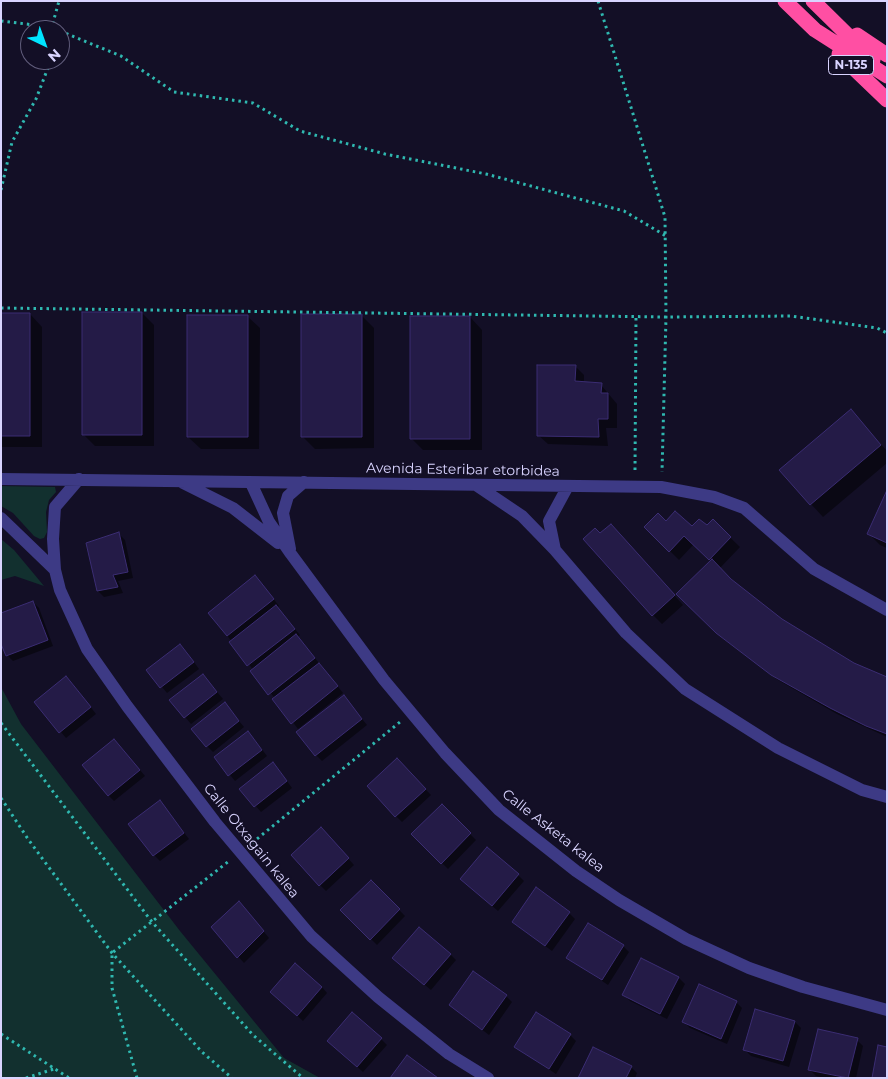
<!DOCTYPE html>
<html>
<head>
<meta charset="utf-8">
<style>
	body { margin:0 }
	#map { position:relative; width:888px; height:1079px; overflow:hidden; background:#130f26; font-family:Montserrat,sans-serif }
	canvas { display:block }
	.frame { position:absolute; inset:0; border:2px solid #d9d4ff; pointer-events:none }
	.north { position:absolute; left:20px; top:20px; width:50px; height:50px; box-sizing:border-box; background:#130f26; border:1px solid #625e7d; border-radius:50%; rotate:138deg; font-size:14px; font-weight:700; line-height:20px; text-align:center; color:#d9d4ff }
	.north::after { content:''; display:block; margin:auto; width:18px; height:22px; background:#00e5ff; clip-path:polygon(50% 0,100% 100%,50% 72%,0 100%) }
</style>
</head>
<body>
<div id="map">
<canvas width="888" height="1079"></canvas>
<div class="frame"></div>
<div class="north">N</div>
</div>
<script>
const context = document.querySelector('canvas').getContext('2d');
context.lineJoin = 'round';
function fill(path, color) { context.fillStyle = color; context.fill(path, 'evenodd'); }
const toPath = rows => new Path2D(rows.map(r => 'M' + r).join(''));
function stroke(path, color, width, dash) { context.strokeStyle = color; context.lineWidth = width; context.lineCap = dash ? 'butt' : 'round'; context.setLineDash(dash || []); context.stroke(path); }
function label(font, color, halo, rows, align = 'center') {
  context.font = font + ' Montserrat,sans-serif'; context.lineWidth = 4; context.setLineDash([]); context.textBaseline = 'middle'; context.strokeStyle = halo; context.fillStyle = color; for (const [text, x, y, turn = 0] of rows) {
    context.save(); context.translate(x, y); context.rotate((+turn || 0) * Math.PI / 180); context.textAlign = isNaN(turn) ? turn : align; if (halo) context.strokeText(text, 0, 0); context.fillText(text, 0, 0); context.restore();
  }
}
const green = toPath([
	[1,486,55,487,56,492,49,500,46,512,47,532,44,538,40,539,34,536,13,513,1,506],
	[1,539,14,550,44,586,15,576,1,580],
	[1,687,21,724,180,931,284,1058,320,1078,1,1078]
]);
const shadow = toPath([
	[142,313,154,325,154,446,95,446,83,434],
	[1,314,30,314,42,327,42,447,1,447],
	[361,315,374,328,374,448,315,449,302,436],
	[247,316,260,328,259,449,201,449,188,437],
	[470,317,482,330,482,450,423,450,411,438],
	[575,366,584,375,584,383,601,385,617,404,617,428,606,428,608,446,548,444,538,435],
	[851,411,887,451,887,463,823,517,811,504],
	[887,493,887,548,880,545,868,533],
	[713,521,740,547,720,568,748,595,802,635,853,664,887,678,887,737,837,714,778,680,724,639,678,594,712,561,694,544,679,560,646,527,666,522,692,528,707,527],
	[119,534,125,540,133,578,118,581,123,593,104,597,98,591],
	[600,535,620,535,683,605,662,624,653,615],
	[261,583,279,606,277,608,300,635,298,637,343,693,298,729,210,613],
	[33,602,39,608,53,646,13,661,7,655],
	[186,651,199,669,167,693,148,670],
	[203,675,223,699,191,724,171,700],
	[72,683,96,714,66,738,36,702],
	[349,703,367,725,322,761,316,755],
	[225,704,244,727,213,752,207,746],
	[254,739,267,756,235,781,216,758],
	[120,746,145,776,114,801,108,795],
	[397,760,431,795,402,822,396,816],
	[279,770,292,788,261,812,241,789],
	[442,806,476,840,448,869,413,834],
	[165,808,189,839,160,861,154,855],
	[327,835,354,865,326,891,320,885],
	[518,875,524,881,498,911,468,885],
	[371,881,405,916,377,945,342,910],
	[245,909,269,938,244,963,213,928],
	[569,913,575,919,552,951,513,922],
	[623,946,629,952,608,985,568,958],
	[450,954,456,960,431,990,400,964],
	[679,978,685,984,667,1019,630,1001,624,995],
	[322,987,327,993,303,1021,278,998],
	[506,996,512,1002,489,1035,450,1005],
	[736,1002,742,1008,727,1044,690,1028,684,1022],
	[795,1022,801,1028,789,1067,751,1056,745,1050],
	[570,1035,576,1041,556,1074,516,1047],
	[381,1039,387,1045,363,1072,334,1046],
	[857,1040,863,1046,856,1078,825,1078,816,1076,809,1069],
	[631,1067,637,1073,635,1078,580,1078]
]);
const building = toPath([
	[82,312,142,312,142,435,82,435,82,312],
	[1,313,30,313,30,436,1,436,1,313],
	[301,314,362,314,362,437,301,437,301,314],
	[187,315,248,315,248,437,187,437,187,315],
	[410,316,470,316,470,439,410,439,410,316],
	[537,365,576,365,575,381,602,383,601,393,608,393,608,419,598,419,599,437,537,436,537,365],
	[851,409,881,445,810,505,779,470,851,409],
	[887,490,887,543,867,534,887,490],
	[675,511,692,526,699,519,707,525,713,519,731,537,709,560,684,536,669,552,644,527,658,513,666,521,675,511],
	[611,524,675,595,652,616,583,539,595,528,600,533,611,524],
	[119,532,128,572,113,575,118,587,97,591,86,543,119,532],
	[712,559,731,579,782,619,854,663,887,677,887,734,866,726,830,708,771,675,716,633,676,594,712,559],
	[255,575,274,599,227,636,208,613,255,575],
	[33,601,48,640,6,656,1,644,1,613,33,601],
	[276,605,295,629,247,666,229,642,276,605],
	[296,634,315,658,268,695,250,671,296,634],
	[180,644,194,662,160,688,146,670,180,644],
	[319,663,338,686,291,724,272,699,319,663],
	[203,674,217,692,184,718,169,700,203,674],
	[66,676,91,707,59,733,34,702,66,676],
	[344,695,362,719,315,756,296,732,344,695],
	[225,702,239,721,206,747,191,729,225,702],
	[248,731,262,750,228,776,214,757,248,731],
	[114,739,140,770,108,796,82,765,114,739],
	[397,758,426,789,395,817,367,786,397,758],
	[273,762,287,781,254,807,239,789,273,762],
	[160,800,184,833,153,856,128,824,160,800],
	[442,804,471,833,441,864,411,834,442,804],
	[321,827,349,858,319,886,291,855,321,827],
	[487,847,519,874,492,906,460,879,487,847],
	[371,880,400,909,370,940,340,910,371,880],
	[536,887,570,912,545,946,512,922,536,887],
	[239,901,264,931,237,958,211,927,239,901],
	[588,923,624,945,602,980,566,958,588,923],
	[419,927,451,954,424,985,392,958,419,927],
	[641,958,679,977,660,1014,622,995,641,958],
	[295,963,322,987,297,1016,270,992,295,963],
	[473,971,507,995,482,1030,449,1005,473,971],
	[699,984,737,1001,721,1039,682,1022,699,984],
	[755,1009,795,1021,783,1061,743,1050,755,1009],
	[352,1012,382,1038,357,1067,327,1041,352,1012],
	[536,1012,571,1034,549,1069,514,1047,536,1012],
	[818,1029,858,1038,848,1078,808,1070,818,1029],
	[878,1045,887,1047,887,1078,872,1078,878,1045],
	[593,1047,632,1066,626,1078,578,1078,593,1047],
	[407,1055,438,1078,390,1078,407,1055]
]);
const path = toPath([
	[598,1,665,217,666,317,662,472],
	[1,21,51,27,59,30],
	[51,30,59,1],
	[60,31,121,56,174,92,253,103,300,131,385,154,486,174,624,211,666,236],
	[1,190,12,142,36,99,51,60],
	[1,308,666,317,791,316,877,328,887,333],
	[635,470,636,316],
	[1,723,152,922,253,1035,303,1078],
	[1,798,28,839,112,953,202,1052,232,1078],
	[252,843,400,722],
	[1,1034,69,1078],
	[26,1078,54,1069],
	[137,1078,112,988,112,953,229,861]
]);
const street = toPath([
	[1,479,661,487,714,497,744,508,814,569,887,610],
	[183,483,233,508,278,543],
	[251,483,269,522,291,554,384,680,445,753,499,810,576,871,619,900,686,939,749,968,803,987,887,1010],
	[476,485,522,516,555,550],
	[568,486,549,521,555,550,626,633,685,689,778,748,862,790,887,797],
	[1,518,55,570,60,590,87,649,127,706,215,822,311,936,378,997,449,1054,488,1078],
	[290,549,283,513,288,496,304,482],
	[55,570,53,539,55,507,79,479]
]);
const highway = toPath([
	[785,1,815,30,887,76],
	[813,1,873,60],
	[857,35,887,55],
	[839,54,887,100]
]);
const shields = [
	[851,65,45]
];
const shieldNames = [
	["N-135",851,65]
];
const streetNames = [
	["Avenida Esteribar etorbidea",463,470,1],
	["Calle Asketa kalea",553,831,38],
	["Calle Otxagain kalea",251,841,51]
];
fill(green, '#12302f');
fill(shadow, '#0007');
fill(building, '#241b47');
stroke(building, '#3b2d73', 1);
stroke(path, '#2fb8b0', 3, [2.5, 4]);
stroke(street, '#3d3a85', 12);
stroke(highway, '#ff4fa3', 15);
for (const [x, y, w] of shields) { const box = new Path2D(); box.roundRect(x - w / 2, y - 9.5, w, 19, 4); context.fillStyle = '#130f26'; context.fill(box); stroke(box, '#d9d4ff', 1); }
label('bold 12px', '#d9d4ff', null, shieldNames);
label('14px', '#d9d4ff', '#130f26', streetNames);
</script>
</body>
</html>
